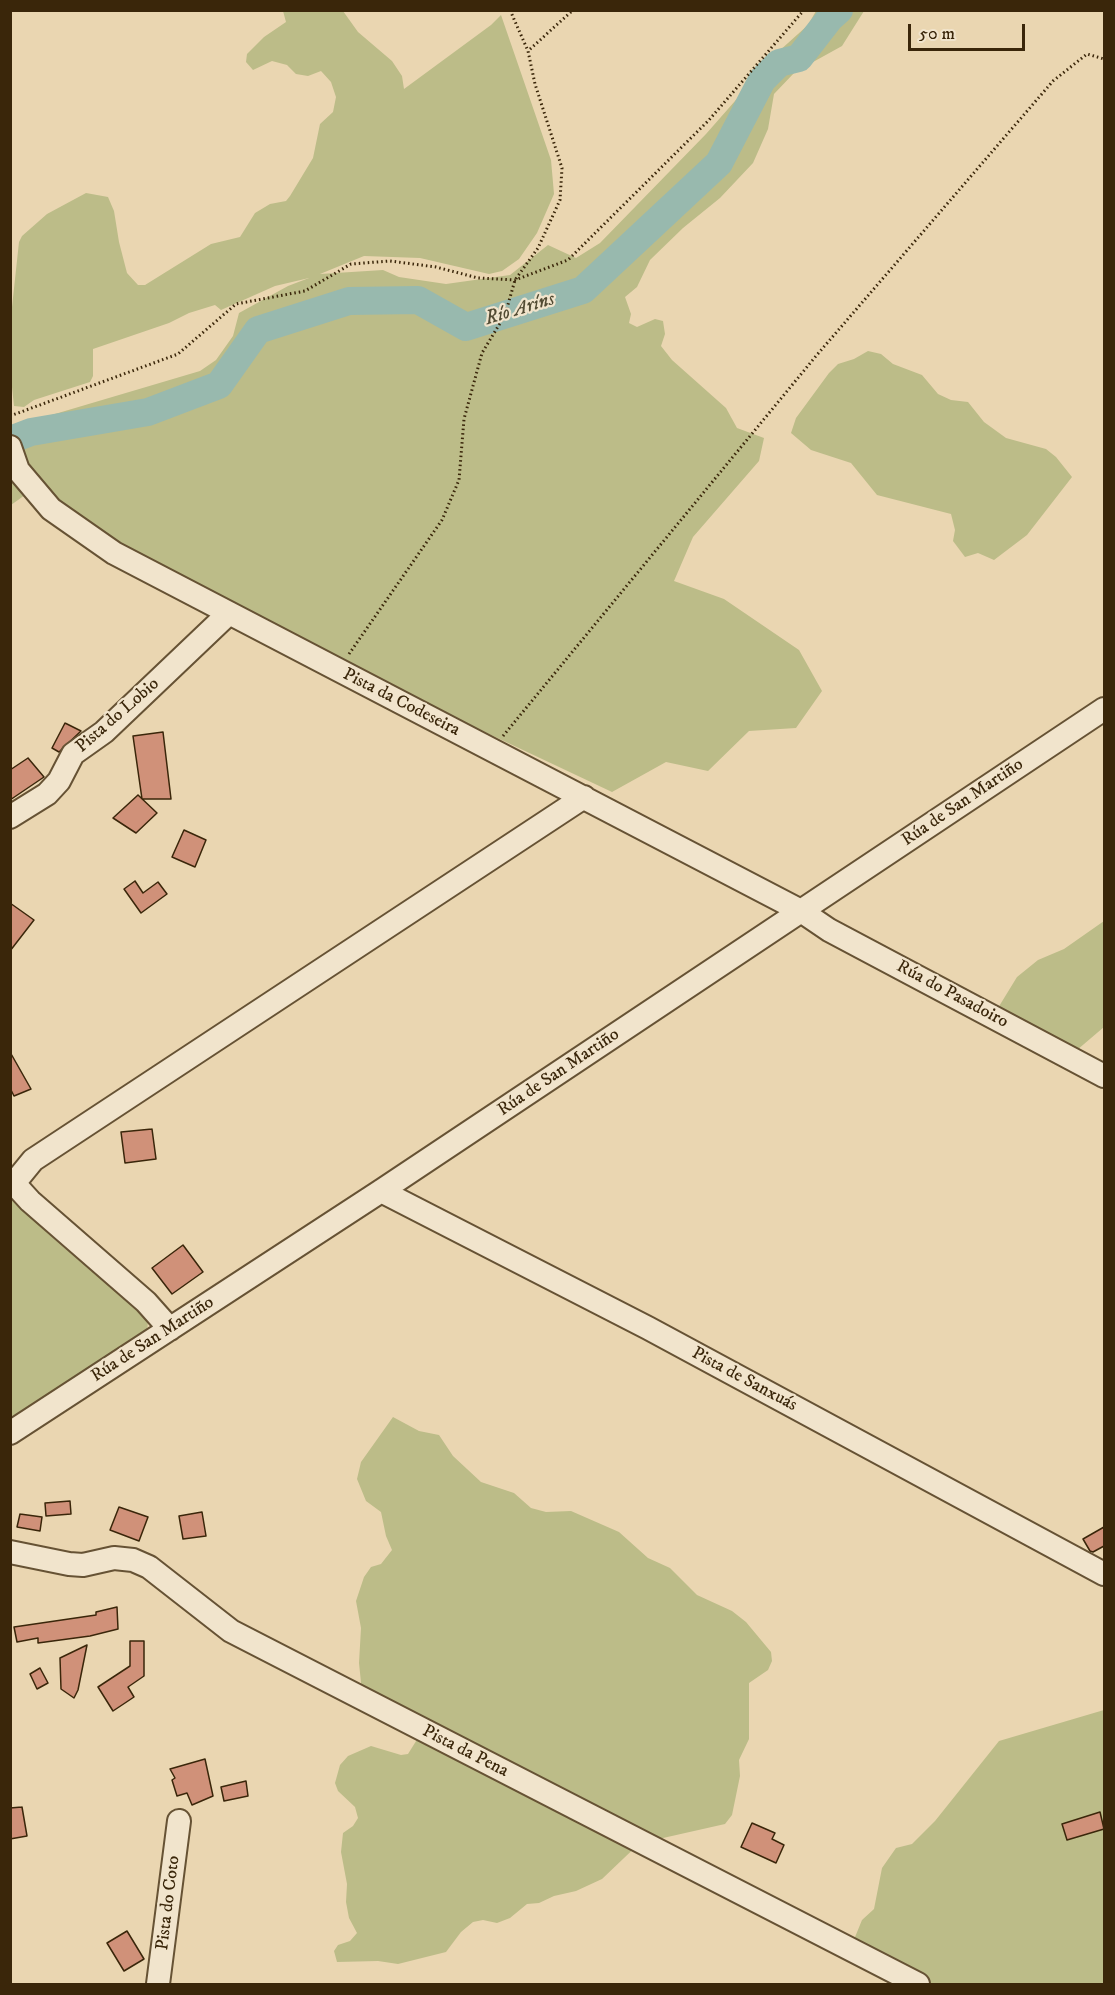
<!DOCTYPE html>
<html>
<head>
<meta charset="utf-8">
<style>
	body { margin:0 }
	#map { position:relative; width:1115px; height:1995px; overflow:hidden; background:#ead6b1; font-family:"IM FELL DW Pica",serif }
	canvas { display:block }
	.frame { position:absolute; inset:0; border:12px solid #3a260a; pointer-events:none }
	.scale { position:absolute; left:908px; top:24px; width:117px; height:27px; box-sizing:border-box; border:3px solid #3a260a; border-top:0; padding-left:8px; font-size:18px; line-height:21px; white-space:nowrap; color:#3a260a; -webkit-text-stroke:4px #f1e4cc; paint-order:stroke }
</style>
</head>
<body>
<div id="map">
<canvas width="1115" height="1995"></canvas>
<div class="frame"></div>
<div class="scale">50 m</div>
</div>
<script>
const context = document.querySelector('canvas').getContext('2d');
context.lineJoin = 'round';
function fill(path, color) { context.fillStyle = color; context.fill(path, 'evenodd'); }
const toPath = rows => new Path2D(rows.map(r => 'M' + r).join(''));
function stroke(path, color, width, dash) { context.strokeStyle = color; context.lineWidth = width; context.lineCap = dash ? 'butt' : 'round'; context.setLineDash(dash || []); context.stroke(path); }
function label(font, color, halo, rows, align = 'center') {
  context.font = font + ' "IM FELL DW Pica",serif'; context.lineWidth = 4.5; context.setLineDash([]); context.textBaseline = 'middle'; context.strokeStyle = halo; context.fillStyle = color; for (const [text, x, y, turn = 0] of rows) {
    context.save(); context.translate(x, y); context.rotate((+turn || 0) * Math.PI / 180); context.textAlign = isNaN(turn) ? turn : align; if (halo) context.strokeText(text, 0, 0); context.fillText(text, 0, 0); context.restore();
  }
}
const green = toPath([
	[283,11,343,11,358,32,392,61,402,76,404,89,491,25,501,15,551,160,554,194,537,233,519,259,502,271,489,274,420,258,364,256,320,274,383,270,399,277,446,284,510,275,548,245,576,258,600,243,706,134,778,52,808,25,816,11,864,11,842,46,795,72,774,94,768,129,753,163,720,198,683,228,650,260,637,287,625,297,631,314,629,323,637,327,655,319,663,321,665,334,661,346,672,360,726,408,737,428,764,438,759,461,693,537,674,581,724,599,799,650,822,691,796,728,749,731,708,771,666,762,612,792,364,675,25,495,11,505,11,427,200,371,216,360,233,336,239,313,288,286,309,278,275,286,221,310,215,305,189,313,169,323,93,349,93,376,90,382,34,400,24,407,14,406,10,368,12,307,19,242,22,236,47,214,86,193,108,197,114,211,119,242,127,273,138,285,145,285,211,244,240,237,255,213,270,204,286,201,290,196,313,158,320,124,333,112,336,97,331,82,321,71,308,76,296,74,287,65,272,61,253,70,246,62,247,54,264,37,286,22],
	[868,351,881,354,893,364,922,375,938,394,951,400,968,402,984,422,1006,438,1046,449,1056,457,1072,477,1027,535,994,560,978,553,965,557,953,541,955,530,951,514,877,495,851,463,811,450,791,433,796,418,829,373,838,364,854,359],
	[1104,921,1104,1027,1077,1050,998,1008,1017,977,1038,960,1064,949],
	[11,1196,44,1230,148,1320,147,1334,11,1417],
	[393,1417,419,1431,439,1435,453,1456,481,1482,514,1493,531,1508,546,1512,571,1511,619,1532,648,1558,670,1568,697,1595,732,1611,746,1622,771,1652,772,1661,768,1670,749,1683,749,1739,739,1760,740,1776,732,1815,725,1824,663,1838,645,1838,602,1879,576,1891,554,1896,539,1903,527,1904,510,1918,497,1923,483,1920,473,1922,461,1932,446,1952,398,1964,378,1961,337,1962,334,1951,338,1945,350,1941,357,1933,349,1918,346,1902,347,1884,341,1852,343,1833,353,1826,358,1818,355,1807,338,1791,335,1783,340,1765,348,1756,371,1746,401,1755,408,1754,418,1738,362,1692,359,1663,361,1628,356,1601,364,1577,371,1567,381,1564,392,1550,386,1536,381,1512,366,1501,357,1479,361,1462],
	[1104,1710,1104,1984,931,1984,853,1942,862,1920,874,1909,882,1868,896,1848,912,1844,935,1821,999,1741]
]);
const river = toPath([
	[10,440,31,432,148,412,219,385,258,330,349,301,418,300,466,327,583,290,719,163,762,80,779,63,799,58,830,18,839,10]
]);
const building = toPath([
	[65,723,81,731,59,752,52,748,65,723],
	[163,732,171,799,142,799,133,736,163,732],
	[28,758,44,777,10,800,10,770,28,758],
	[138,795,157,813,136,833,113,818,138,795],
	[184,830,206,840,195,867,172,857,184,830],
	[135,881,143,893,158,882,167,894,141,913,124,889,135,881],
	[10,903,34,920,10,951,10,903],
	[10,1052,31,1089,14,1096,10,1088,10,1052],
	[152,1129,156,1159,125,1163,121,1132,152,1129],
	[183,1245,203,1272,172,1294,152,1268,183,1245],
	[70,1501,71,1514,46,1516,45,1503,70,1501],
	[119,1507,148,1517,139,1541,110,1530,119,1507],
	[202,1512,206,1536,183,1539,179,1516,202,1512],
	[20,1514,42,1517,40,1531,17,1527,20,1514],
	[1104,1527,1104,1546,1093,1552,1090,1551,1083,1539,1104,1527],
	[117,1607,118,1629,90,1636,38,1643,38,1638,17,1642,14,1627,96,1615,96,1612,117,1607],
	[130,1641,144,1641,144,1676,128,1687,134,1697,113,1711,98,1687,130,1666,130,1641],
	[87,1645,78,1690,74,1698,61,1689,60,1658,87,1645],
	[40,1668,48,1683,37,1689,30,1674,40,1668],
	[205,1759,213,1796,192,1805,187,1793,177,1796,172,1780,175,1778,170,1769,205,1759],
	[246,1781,248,1796,224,1801,221,1787,246,1781],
	[22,1807,27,1836,10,1839,10,1808,22,1807],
	[1100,1812,1104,1829,1067,1840,1062,1824,1100,1812],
	[752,1823,775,1833,772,1839,784,1845,776,1863,741,1847,752,1823],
	[127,1931,144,1959,124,1971,107,1943,127,1931]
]);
const path = toPath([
	[510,10,528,51],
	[10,416,178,354,236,304,305,291,351,264,390,261,436,267,478,278,515,280,568,260,709,120,804,10],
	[349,654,442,520,459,480,464,419,482,353,505,315,515,280,538,248,560,200,562,168,535,84,528,51,573,10],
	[503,736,816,356,1053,81,1087,54,1104,59]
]);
const minor = toPath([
	[10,447,18,470,51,509,114,553,801,911,829,930,1104,1076],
	[10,817,47,794,59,781,73,754,104,732,228,614],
	[10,1179,30,1201,146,1302,170,1329],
	[15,1182,33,1160,584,797],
	[381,1191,648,1328,1104,1574],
	[10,1433,381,1191,1104,709],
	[10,1552,69,1564,83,1565,114,1558,133,1560,149,1567,231,1631,918,1984],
	[158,1984,179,1821]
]);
const streetNames = [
	["Pista da Codeseira",401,703,27],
	["Pista do Lobio",118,716,-41],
	["Rúa de San Martiño",963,803,-34],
	["Rúa do Pasadoiro",952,995,28],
	["Rúa de San Martiño",559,1073,-34],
	["Rúa de San Martiño",153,1340,-33],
	["Pista de Sanxuás",744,1380,28],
	["Pista da Pena",465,1752,27],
	["Pista do Coto",169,1903,-83]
];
const waterNames = [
	["Río Aríns",520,310,-17]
];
fill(green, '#bcbc88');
stroke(river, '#98b9ae', 28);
fill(building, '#d09179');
stroke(building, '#3a260a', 1.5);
stroke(minor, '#665234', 26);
stroke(path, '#3a260a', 3, [1.5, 3]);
stroke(minor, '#f1e4cc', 22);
label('18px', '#3a260a', '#f1e4cc', streetNames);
label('italic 20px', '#524b33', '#f1e4cc', waterNames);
</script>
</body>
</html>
